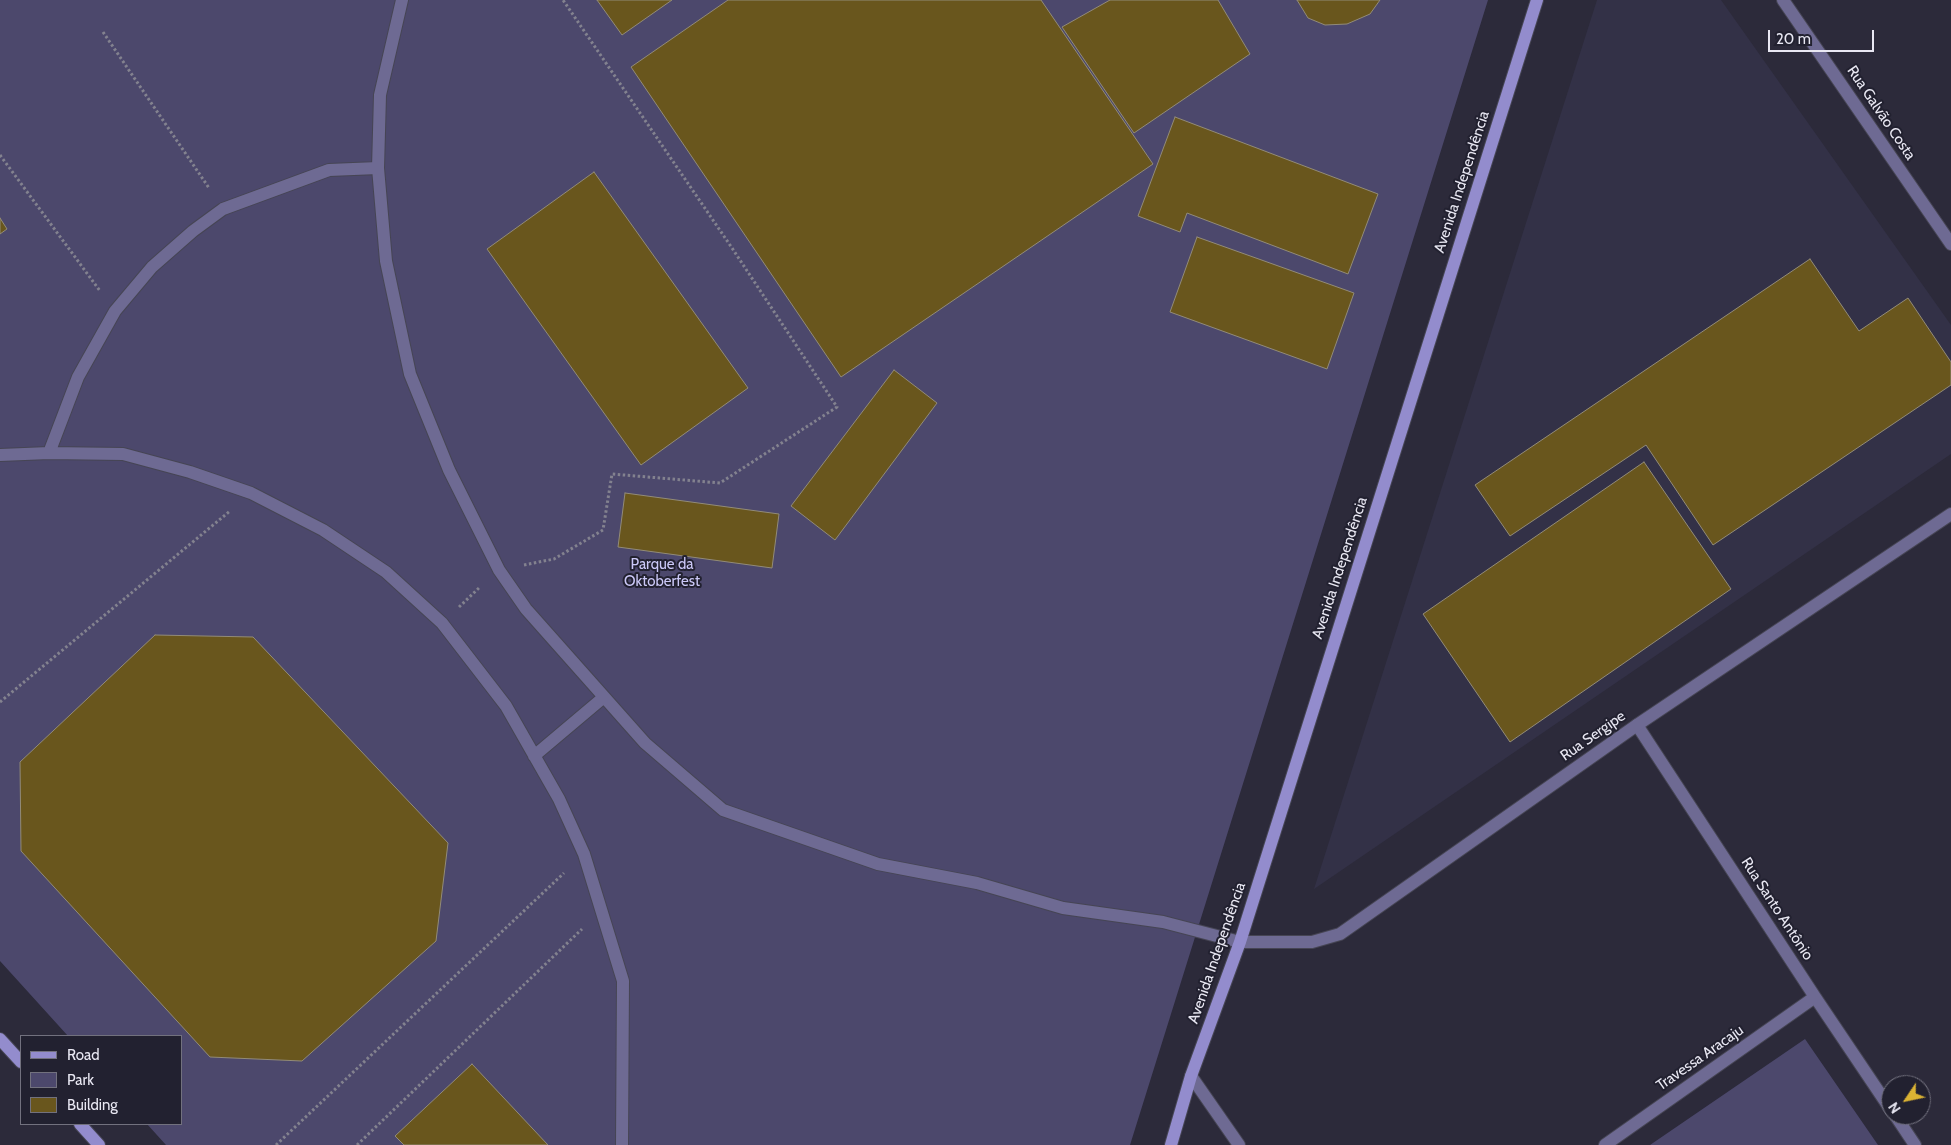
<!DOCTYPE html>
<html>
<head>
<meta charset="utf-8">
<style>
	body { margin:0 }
	#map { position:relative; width:1951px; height:1145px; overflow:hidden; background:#2c2a3a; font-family:Cabin,sans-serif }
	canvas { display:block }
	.legend { position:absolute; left:20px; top:1035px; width:162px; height:90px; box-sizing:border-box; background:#222130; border:1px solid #72717e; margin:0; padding:6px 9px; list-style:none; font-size:15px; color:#e9e8f3 }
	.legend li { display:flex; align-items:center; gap:10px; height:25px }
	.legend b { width:25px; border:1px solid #72717e }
	.north { position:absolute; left:1881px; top:1075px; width:50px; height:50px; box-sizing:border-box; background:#222130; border:1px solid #72717e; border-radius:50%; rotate:236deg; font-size:14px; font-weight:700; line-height:20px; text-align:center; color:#e9e8f3 }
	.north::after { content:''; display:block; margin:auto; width:18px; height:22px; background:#dbb333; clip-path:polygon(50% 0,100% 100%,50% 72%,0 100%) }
	.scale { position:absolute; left:1768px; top:30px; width:106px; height:22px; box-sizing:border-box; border:2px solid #e9e8f3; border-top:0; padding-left:6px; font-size:15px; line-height:18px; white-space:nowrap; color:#e9e8f3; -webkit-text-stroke:4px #222130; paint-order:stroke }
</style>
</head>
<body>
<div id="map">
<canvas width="1951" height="1145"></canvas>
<ul class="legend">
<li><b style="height:6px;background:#938ccd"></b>Road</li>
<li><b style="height:14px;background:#4c486c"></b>Park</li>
<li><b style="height:14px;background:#69561d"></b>Building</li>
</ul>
<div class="north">N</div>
<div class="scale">20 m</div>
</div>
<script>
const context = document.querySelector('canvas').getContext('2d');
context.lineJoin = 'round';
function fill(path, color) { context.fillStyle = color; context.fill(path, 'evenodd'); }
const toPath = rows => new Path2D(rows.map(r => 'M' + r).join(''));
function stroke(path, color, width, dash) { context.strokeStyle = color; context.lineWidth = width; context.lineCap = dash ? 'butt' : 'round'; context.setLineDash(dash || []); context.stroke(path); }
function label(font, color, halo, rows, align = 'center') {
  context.font = font + ' Cabin,sans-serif'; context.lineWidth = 4; context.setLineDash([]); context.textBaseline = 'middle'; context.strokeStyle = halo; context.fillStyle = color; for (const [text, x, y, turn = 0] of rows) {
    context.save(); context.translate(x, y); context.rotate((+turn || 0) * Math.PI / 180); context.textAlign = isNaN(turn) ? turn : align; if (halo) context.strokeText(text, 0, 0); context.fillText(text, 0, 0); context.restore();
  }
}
const built = toPath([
	[1597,0,1721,0,1951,325,1951,454,1314,889]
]);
const green = toPath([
	[0,0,1488,0,1130,1145,166,1145,147,1124,181,1124,181,1036,68,1036,0,961],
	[1805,1039,1878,1145,1650,1145]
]);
const building = toPath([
	[597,0,672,0,622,35,597,0],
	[728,0,1041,0,1153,164,841,377,631,67,728,0],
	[1110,0,1218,0,1250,54,1134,133,1062,27,1110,0],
	[1297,0,1380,0,1370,14,1347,24,1325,25,1308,18,1297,0],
	[1175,117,1378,194,1348,274,1187,213,1180,232,1138,216,1175,117],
	[594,172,748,388,641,465,487,249,594,172],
	[0,218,7,229,0,234,0,218],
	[1197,237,1354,293,1327,369,1170,312,1197,237],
	[1810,259,1859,331,1908,298,1951,362,1951,385,1713,545,1646,445,1510,536,1475,485,1810,259],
	[894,370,937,403,835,540,791,506,894,370],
	[1644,462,1731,589,1510,742,1423,614,1644,462],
	[625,493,779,514,772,568,618,547,625,493],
	[155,635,253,637,448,843,436,941,302,1061,210,1057,21,851,20,762,155,635],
	[472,1064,548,1145,404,1145,395,1136,472,1064]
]);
const path = toPath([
	[103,32,209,188],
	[0,155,100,291],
	[524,565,554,559,603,530,612,474,720,483,837,407,732,248,563,0],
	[459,607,480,587],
	[0,702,230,511],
	[276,1145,564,873],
	[357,1145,582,929]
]);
const service = toPath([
	[402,0,380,95,378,168,386,261,410,374,449,470,499,570,526,609,645,743,723,810,878,864,977,883,1063,908,1163,922,1240,942],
	[49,453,78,377,115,311,152,267,193,231,223,209,329,170,378,168],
	[0,455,49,453,123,454,190,472,251,493,323,530,386,572,442,623,506,706,559,799,584,854,623,981,622,1145],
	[534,756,604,697]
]);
const minor = toPath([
	[1637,725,1815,997,1891,1110],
	[1191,1076,1239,1145],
	[1895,1115,1915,1145],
	[1605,1145,1815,997]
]);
const tertiary = toPath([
	[1783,0,1951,244],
	[1240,942,1312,942,1340,934,1637,725,1951,514]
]);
const secondary = toPath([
	[0,1039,21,1062],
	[80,1124,99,1145],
	[1171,1145,1191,1076,1240,942,1537,0]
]);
const streetNames = [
	["Rua Galvão Costa",1881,113,56],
	["Avenida Independência",1462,182,-72],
	["Avenida Independência",1340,568,-72],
	["Rua Sergipe",1593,736,-35],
	["Rua Santo Antônio",1777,909,57],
	["Avenida Independência",1217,953,-71],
	["Travessa Aracaju",1700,1058,-35]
];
const parkNames = [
	["Parque da",662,565],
	["Oktoberfest",662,582]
];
fill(built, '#333147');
fill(green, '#4c486c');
fill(building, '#69561d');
stroke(building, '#928b78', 1);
stroke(service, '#464554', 14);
stroke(minor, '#464554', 14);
stroke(tertiary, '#464554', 14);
stroke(secondary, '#464554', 14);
stroke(path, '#83828f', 3, [2.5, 2.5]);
stroke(service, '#6e6a93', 12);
stroke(minor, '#6e6a93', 12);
stroke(tertiary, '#6e6a93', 12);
stroke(secondary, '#938ccd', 12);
label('15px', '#e9e8f3', '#222130', streetNames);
label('15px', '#cbc8f7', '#222130', parkNames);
</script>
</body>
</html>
